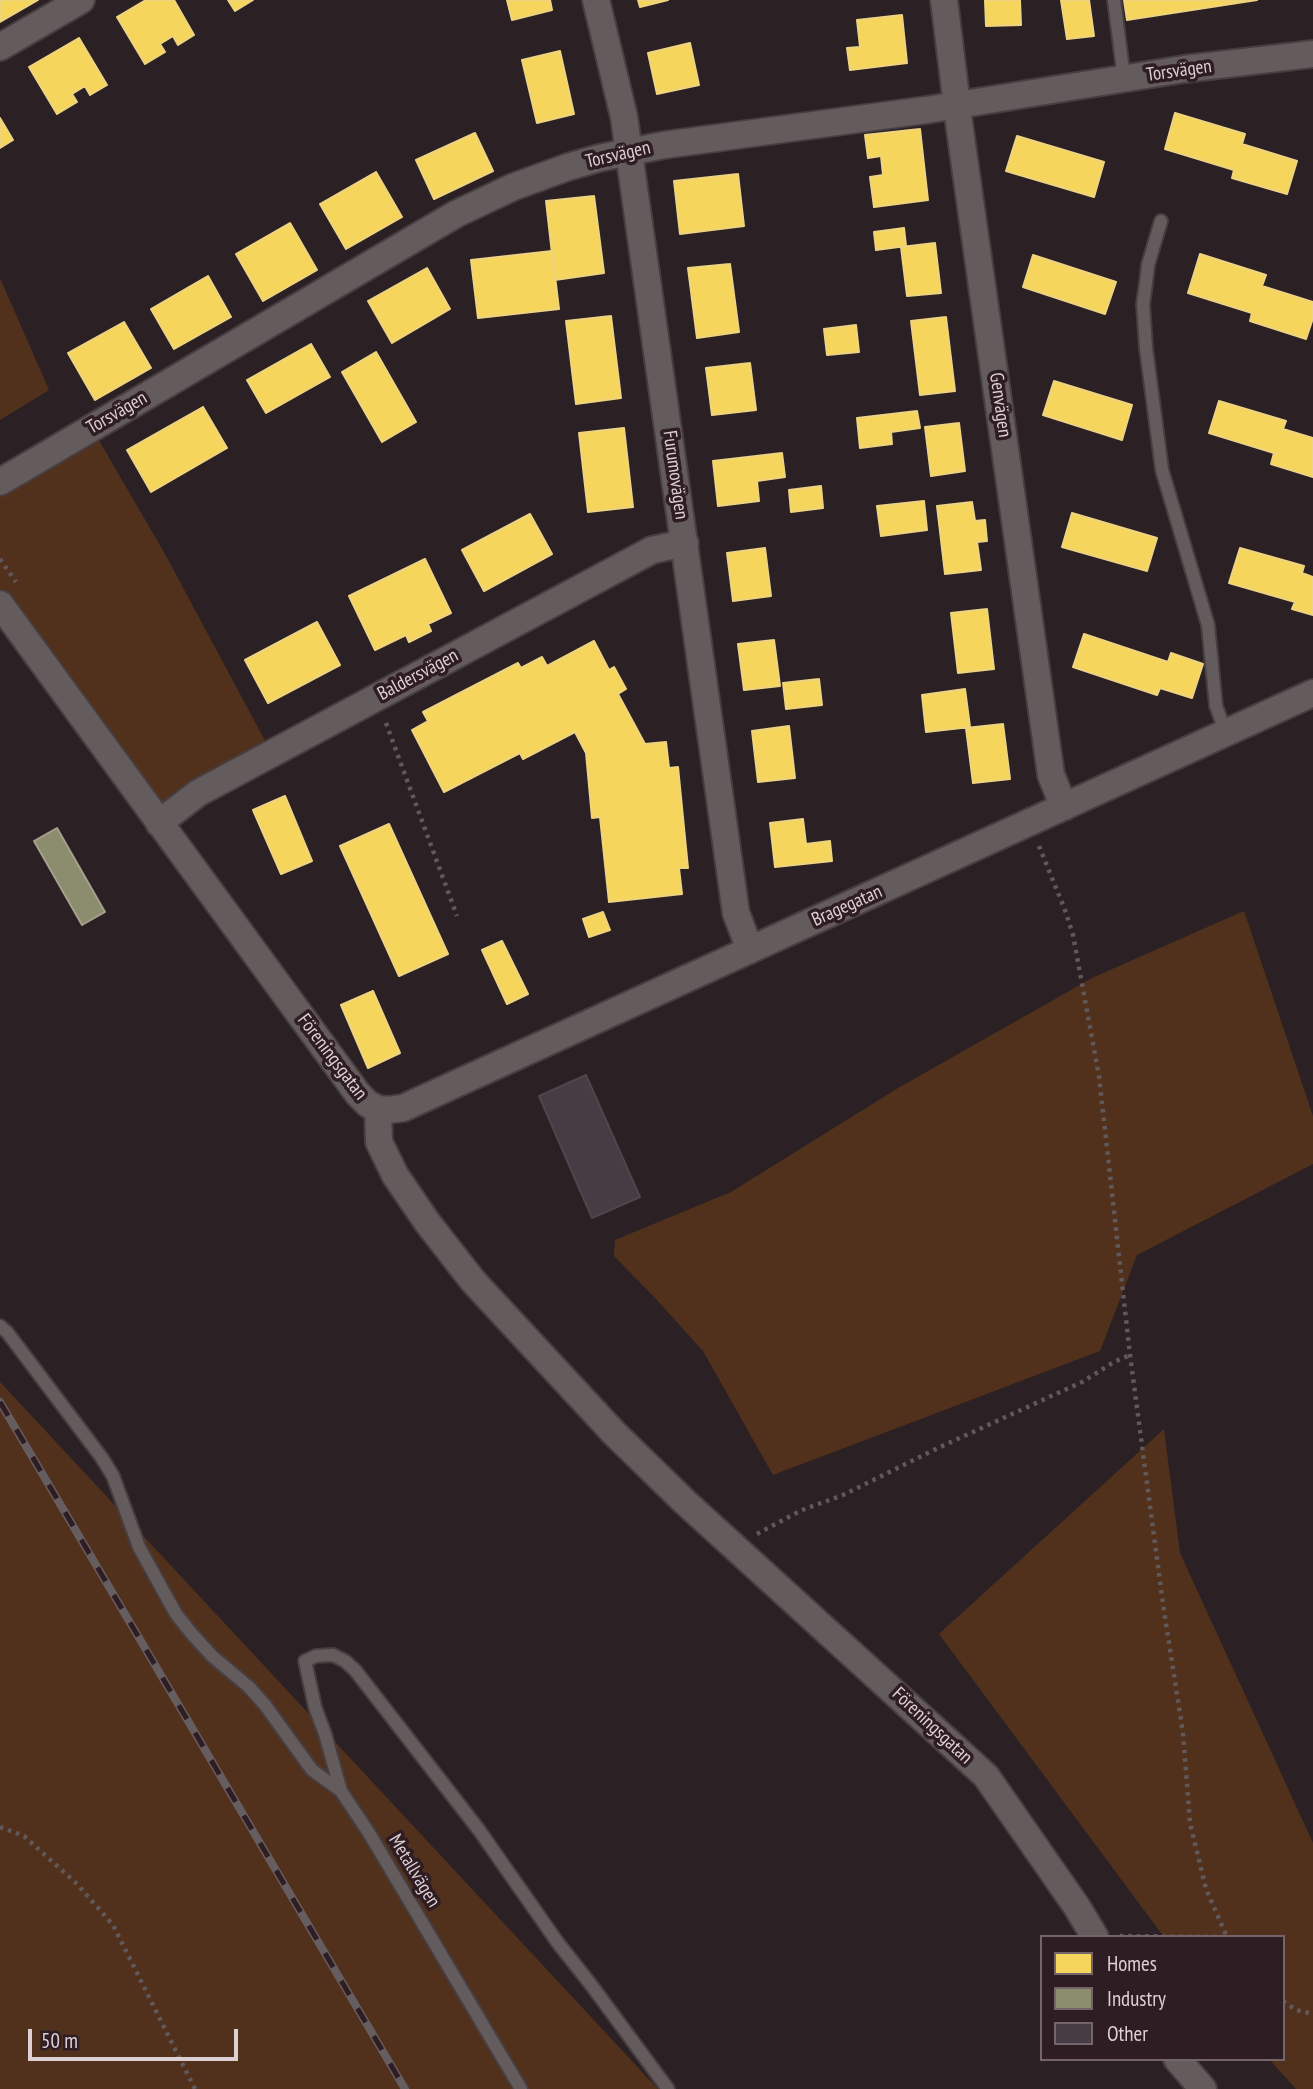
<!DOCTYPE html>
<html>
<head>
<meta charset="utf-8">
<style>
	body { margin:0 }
	#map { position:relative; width:1313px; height:2089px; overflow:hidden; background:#2b2125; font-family:"PT Sans Narrow",sans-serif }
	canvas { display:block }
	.legend { position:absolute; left:1040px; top:1935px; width:245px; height:126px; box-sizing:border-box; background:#2f1d24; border:2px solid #75656b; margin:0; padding:9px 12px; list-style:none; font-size:21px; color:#ddd0d5 }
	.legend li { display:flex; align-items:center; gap:14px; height:35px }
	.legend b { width:35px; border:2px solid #75656b }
	.scale { position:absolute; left:28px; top:2029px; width:210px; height:32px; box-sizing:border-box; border:4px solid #ddd0d5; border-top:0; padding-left:9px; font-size:21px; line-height:24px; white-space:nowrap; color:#ddd0d5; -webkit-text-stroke:5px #2f1d24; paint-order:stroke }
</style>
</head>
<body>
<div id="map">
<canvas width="1313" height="2089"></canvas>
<ul class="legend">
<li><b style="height:19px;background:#f6d55c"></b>Homes</li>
<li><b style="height:19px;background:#8c8c6e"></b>Industry</li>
<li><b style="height:19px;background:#463c43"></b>Other</li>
</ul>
<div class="scale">50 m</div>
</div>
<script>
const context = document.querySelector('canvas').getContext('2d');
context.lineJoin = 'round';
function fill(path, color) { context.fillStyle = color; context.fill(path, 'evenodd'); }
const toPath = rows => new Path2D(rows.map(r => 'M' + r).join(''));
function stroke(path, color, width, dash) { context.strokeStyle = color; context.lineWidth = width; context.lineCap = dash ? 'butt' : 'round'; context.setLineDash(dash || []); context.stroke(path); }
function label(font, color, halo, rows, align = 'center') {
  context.font = font + ' "PT Sans Narrow",sans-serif'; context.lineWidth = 7; context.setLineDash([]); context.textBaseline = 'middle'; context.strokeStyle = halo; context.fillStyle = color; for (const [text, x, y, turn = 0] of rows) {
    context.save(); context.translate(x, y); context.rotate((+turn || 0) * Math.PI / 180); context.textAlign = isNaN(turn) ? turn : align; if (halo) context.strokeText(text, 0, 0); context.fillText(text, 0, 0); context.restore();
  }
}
const green = toPath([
	[0,278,49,390,0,420],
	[90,425,165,554,270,750,162,819,0,609,0,484],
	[1244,911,1313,1116,1313,1164,1137,1255,1100,1351,773,1475,703,1351,656,1299,614,1256,615,1240,731,1192,898,1088,1094,977],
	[0,1382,2,1384,658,2089,0,2089],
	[1164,1429,1180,1553,1313,1843,1313,2089,1296,2089,1269,2059,1283,2059,1283,1937,1164,1937,939,1634]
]);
const homes = toPath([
	[0,0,38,0,0,22,0,0],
	[146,0,174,0,194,35,178,45,173,36,160,44,165,52,145,64,117,17,146,0],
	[228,0,253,0,235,11,228,0],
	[507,0,550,0,552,10,512,20,507,0],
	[638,0,668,0,640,7,638,0],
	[985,0,1020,0,1021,25,986,26,985,0],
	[1061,0,1089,0,1094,36,1067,39,1061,0],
	[1124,0,1257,0,1127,20,1124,0],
	[902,15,907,63,850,70,847,48,860,47,857,20,902,15],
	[79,38,107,85,90,95,85,86,72,94,77,102,57,114,29,67,79,38],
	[690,43,699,85,657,94,648,53,690,43],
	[560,51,574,114,537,123,522,60,560,51],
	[1175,113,1245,134,1242,144,1297,161,1287,194,1232,178,1234,170,1165,149,1175,113],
	[0,118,13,140,0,148,0,118],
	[920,129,928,200,874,207,870,177,883,175,881,156,868,158,865,135,920,129],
	[475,133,493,171,434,199,416,160,475,133],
	[1017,136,1104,162,1094,197,1006,171,1017,136],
	[376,172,402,217,346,249,320,204,376,172],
	[738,174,744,226,680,234,674,181,738,174],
	[594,196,604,273,555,280,546,201,594,196],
	[290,223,317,270,263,301,236,254,290,223],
	[904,228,906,246,876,250,874,232,904,228],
	[935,243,941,293,907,296,901,247,935,243],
	[552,251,559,309,478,318,471,260,552,251],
	[1200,254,1266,275,1262,286,1313,302,1313,318,1306,339,1250,321,1252,313,1188,293,1200,254],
	[1033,255,1116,282,1105,314,1023,287,1033,255],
	[730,264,739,332,697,338,688,268,730,264],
	[427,268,450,309,392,343,368,301,427,268],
	[208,276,231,317,174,349,151,309,208,276],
	[611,316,621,398,576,404,566,321,611,316],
	[946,317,955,391,920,395,911,321,946,317],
	[124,322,151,368,95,400,68,353,124,322],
	[856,325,859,352,827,355,824,329,856,325],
	[311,344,330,377,266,413,247,380,311,344],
	[376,352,416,422,382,442,342,372,376,352],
	[750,363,756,410,712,415,706,368,750,363],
	[1054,381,1132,405,1122,440,1043,415,1054,381],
	[1219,401,1286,421,1283,429,1313,438,1313,477,1271,464,1274,453,1209,433,1219,401],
	[203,407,227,448,151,492,127,450,203,407],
	[917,411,920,428,891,432,892,444,860,448,857,418,917,411],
	[959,423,965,471,931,476,925,427,959,423],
	[624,428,633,507,588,512,579,433,624,428],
	[782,453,785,477,757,481,759,501,718,506,713,461,782,453],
	[821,486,823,508,791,512,789,490,821,486],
	[924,501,927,530,881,536,877,506,924,501],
	[972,502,975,521,985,520,987,541,977,542,981,570,945,574,937,506,972,502],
	[1072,513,1157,538,1147,571,1062,547,1072,513],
	[530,514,552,554,484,591,462,550,530,514],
	[765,548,771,596,733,601,727,553,765,548],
	[1240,548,1304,566,1302,573,1313,577,1313,615,1292,609,1295,602,1229,583,1240,548],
	[425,559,451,613,428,624,431,631,409,642,406,635,375,650,349,596,425,559],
	[987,609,994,669,958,673,951,613,987,609],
	[317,622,340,665,268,703,245,660,317,622],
	[1084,634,1168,662,1171,653,1203,664,1192,698,1160,688,1157,695,1073,667,1084,634],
	[774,640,780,686,744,690,738,644,774,640],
	[594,641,609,670,614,667,626,689,618,694,645,744,666,742,669,768,678,767,688,868,679,868,682,894,609,902,600,817,592,818,586,753,575,732,523,759,520,753,444,792,412,730,428,721,423,712,518,663,521,668,542,657,547,666,594,641],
	[819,679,822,705,786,709,783,683,819,679],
	[965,689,970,727,926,732,922,695,965,689],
	[1003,724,1010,779,973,783,966,728,1003,724],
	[789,726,795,778,758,782,752,731,789,726],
	[285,796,312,861,281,874,253,810,285,796],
	[803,819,806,844,830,841,832,861,775,867,770,823,803,819],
	[389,824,448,954,399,976,340,846,389,824],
	[603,912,610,930,589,937,583,919,603,912],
	[502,941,528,994,507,1004,482,950,502,941],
	[373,991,400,1053,368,1068,341,1005,373,991]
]);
const industry = toPath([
	[57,828,105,912,82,925,34,841,57,828]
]);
const building = toPath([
	[586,1075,640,1197,592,1218,539,1096,586,1075]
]);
const path = toPath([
	[0,559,16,582],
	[386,723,457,916],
	[1039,846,1065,910,1073,935,1099,1076,1130,1355,1163,1604,1183,1733,1190,1823,1206,1889,1227,1937,1119,1936],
	[757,1534,802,1510,843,1495,938,1448,1082,1382,1114,1362,1130,1355],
	[0,1827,24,1836,77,1884,113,1925,195,2089],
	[1283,2001,1296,2010,1313,2014]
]);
const service = toPath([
	[1114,0,1124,78],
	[1161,221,1148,265,1146,283,1143,304,1146,348,1162,470,1208,625,1216,706,1226,733],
	[0,1326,7,1332,102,1458,113,1476,139,1547,176,1614,192,1634,212,1656,249,1687,265,1705,312,1770,341,1791],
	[521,2089,369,1833,341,1791,325,1734,315,1707,305,1661,316,1656,333,1655,345,1661,355,1670,479,1830,558,1943,592,1986,668,2089]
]);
const minor = toPath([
	[596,0,624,117,736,913,750,950],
	[944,0,960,130,1051,775,1064,807],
	[0,47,81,0],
	[0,482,456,214,513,187,568,167,599,158,664,145,926,110,1184,69,1313,54],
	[0,604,358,1094,368,1104,378,1109,388,1110,403,1108,1313,693],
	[159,823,198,793,652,550,685,543],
	[378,1109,379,1142,395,1175,427,1222,473,1281,614,1433,685,1502,986,1776,1077,1907,1095,1937],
	[1177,2059,1203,2089]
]);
const rail = toPath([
	[0,1402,405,2089]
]);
const streetNames = [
	["Torsvägen",1179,71,-8],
	["Torsvägen",618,155,-13],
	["Genvägen",1000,405,82],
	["Torsvägen",117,413,-30],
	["Furumovägen",675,475,82],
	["Baldersvägen",418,675,-28],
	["Bragegatan",847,906,-24],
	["Föreningsgatan",332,1057,53],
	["Föreningsgatan",932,1726,43],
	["Metallvägen",414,1871,59]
];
fill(green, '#51311c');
fill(homes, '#f6d55c');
stroke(homes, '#eed480', 2);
fill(industry, '#8c8c6e');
stroke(industry, '#a4a08d', 2);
fill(building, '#463c43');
stroke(building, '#4e464b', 2);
stroke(service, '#473e41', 16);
stroke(minor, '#473e41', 30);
stroke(path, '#61585a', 4.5, [3.5, 5]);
stroke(service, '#645c5c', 12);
stroke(minor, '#645c5c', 26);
stroke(rail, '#665d60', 8);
stroke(rail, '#2f1d24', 5, [16]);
label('19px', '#ddd0d5', '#2f1d24', streetNames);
</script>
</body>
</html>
